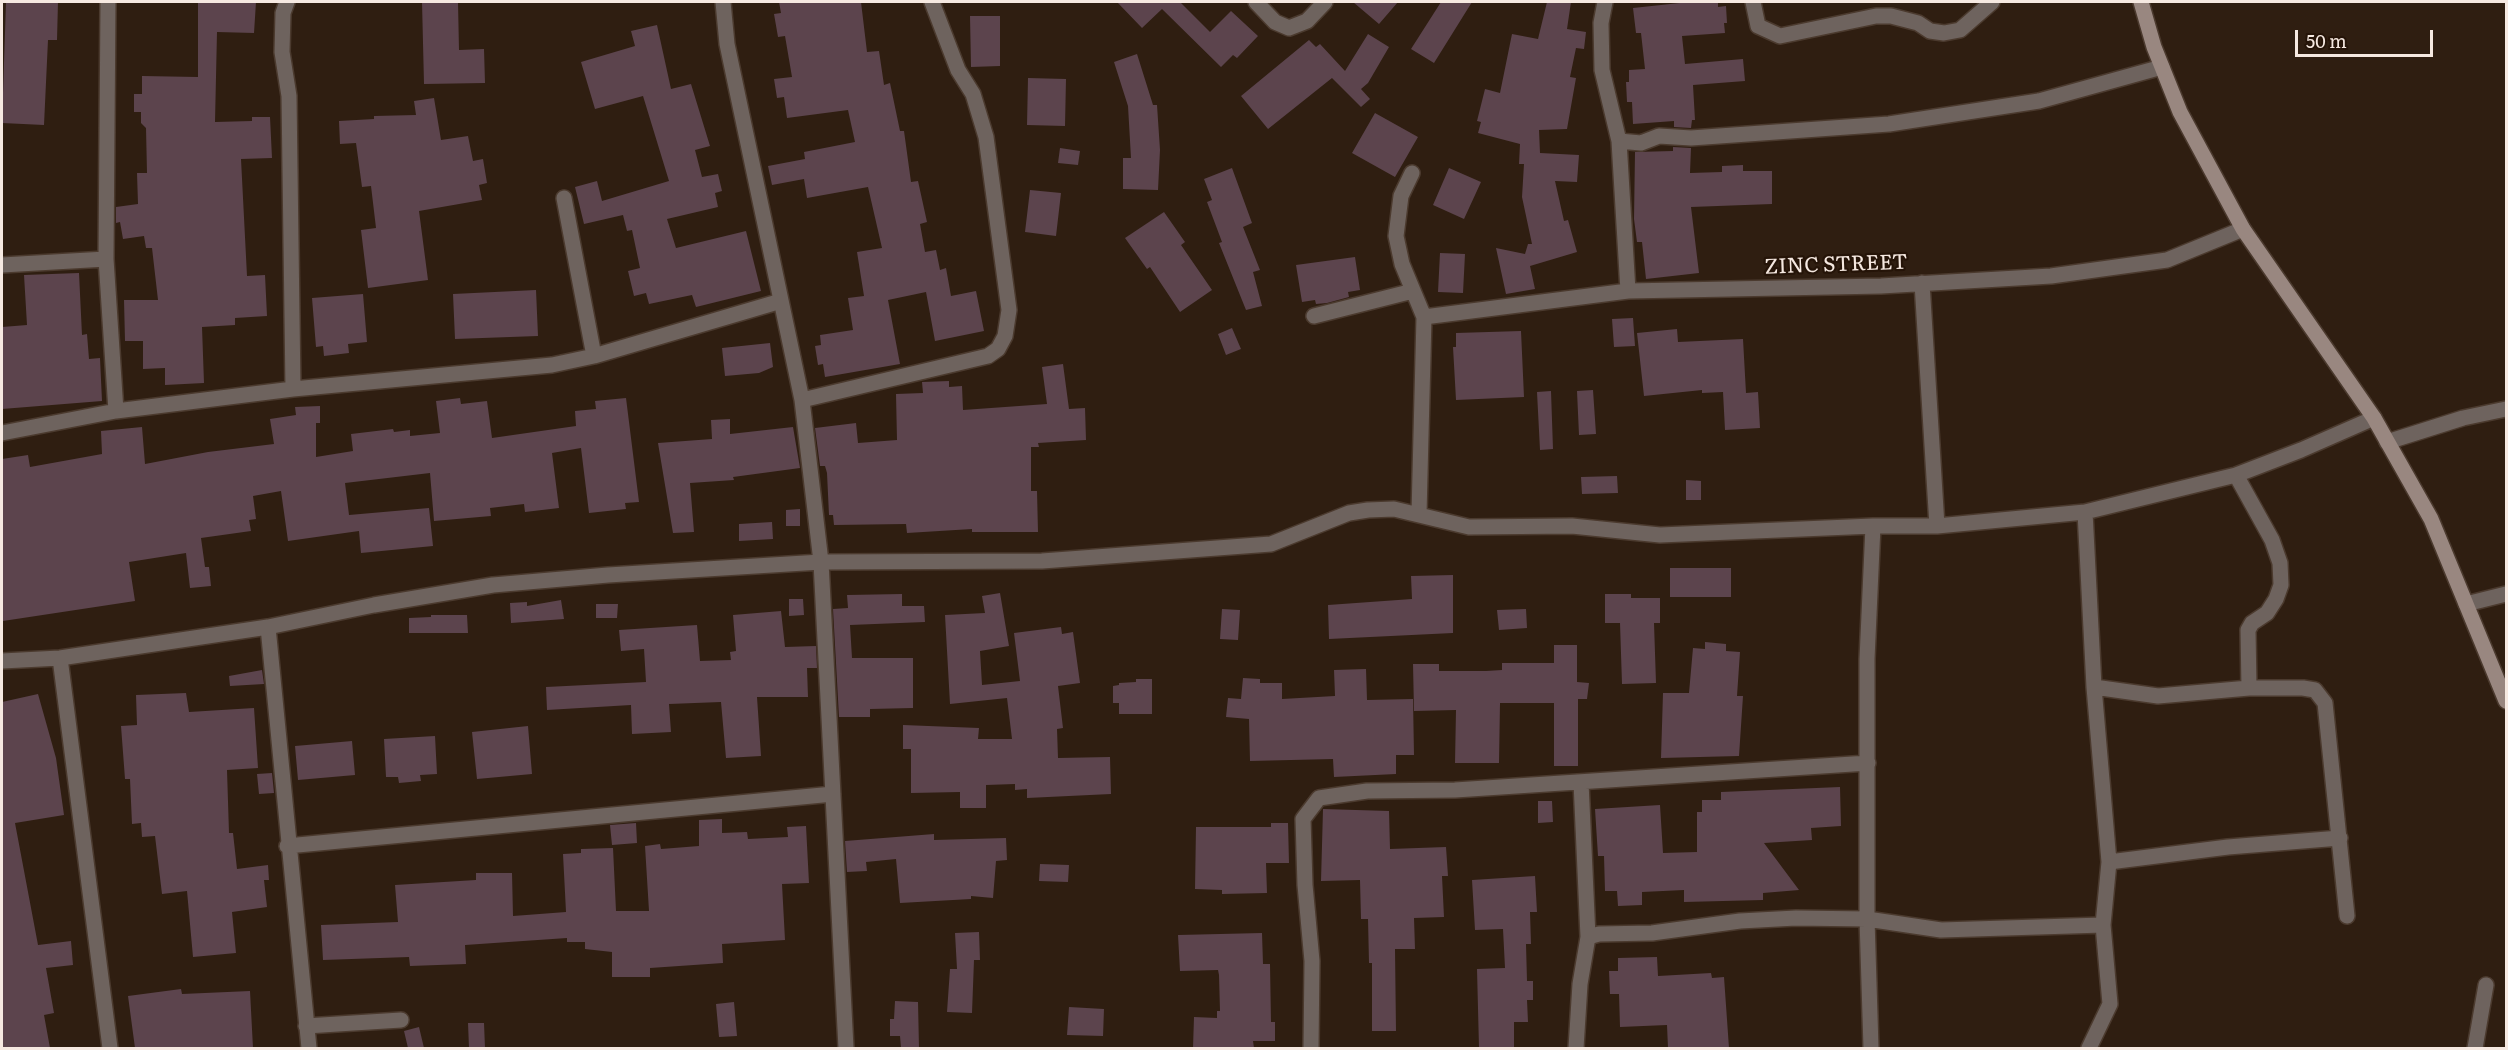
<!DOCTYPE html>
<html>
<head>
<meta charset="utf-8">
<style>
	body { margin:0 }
	#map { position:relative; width:2508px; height:1050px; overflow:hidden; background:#2f1e11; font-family:Literata,serif }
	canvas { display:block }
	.frame { position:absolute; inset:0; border:3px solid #f6e9e1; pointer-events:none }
	.scale { position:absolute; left:2295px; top:30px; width:138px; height:27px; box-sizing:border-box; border:3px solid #f6e9e1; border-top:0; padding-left:8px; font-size:18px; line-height:21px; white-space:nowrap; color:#f6e9e1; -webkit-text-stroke:4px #251408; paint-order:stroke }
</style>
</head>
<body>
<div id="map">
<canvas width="2508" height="1050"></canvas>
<div class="frame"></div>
<div class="scale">50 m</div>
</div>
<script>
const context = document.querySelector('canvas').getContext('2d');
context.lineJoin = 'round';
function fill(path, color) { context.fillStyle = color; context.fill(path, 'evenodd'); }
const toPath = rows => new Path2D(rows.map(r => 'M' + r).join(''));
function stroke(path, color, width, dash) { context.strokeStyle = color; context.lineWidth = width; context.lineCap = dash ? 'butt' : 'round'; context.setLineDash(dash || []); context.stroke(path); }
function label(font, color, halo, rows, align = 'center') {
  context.font = font + ' Literata,serif'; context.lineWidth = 4.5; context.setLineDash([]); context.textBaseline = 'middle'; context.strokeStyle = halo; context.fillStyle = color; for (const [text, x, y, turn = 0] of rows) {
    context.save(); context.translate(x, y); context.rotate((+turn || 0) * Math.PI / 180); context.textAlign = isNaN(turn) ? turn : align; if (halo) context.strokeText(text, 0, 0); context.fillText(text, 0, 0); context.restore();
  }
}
const building = toPath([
	[6,2,58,2,57,40,48,40,44,125,2,123],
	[198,2,256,2,254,33,217,32,215,122,252,121,252,117,270,117,272,158,241,159,247,276,265,275,267,316,235,318,235,325,202,327,204,383,165,385,165,368,143,369,143,341,125,341,124,300,158,300,152,248,146,248,144,236,123,239,120,222,116,223,116,207,138,204,137,173,147,173,146,128,141,123,141,112,134,112,134,94,142,94,142,76,198,77],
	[422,2,458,2,459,50,484,49,485,83,424,84],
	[779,2,861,2,867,52,879,51,884,85,890,83,900,131,904,131,911,182,918,181,927,222,920,224,925,252,936,250,940,270,946,268,951,296,976,291,984,331,935,341,926,292,888,300,900,364,825,377,823,364,818,365,815,346,821,345,820,335,853,330,848,298,864,296,857,252,882,248,868,187,807,198,804,179,772,185,768,166,805,159,804,152,855,142,848,110,787,118,784,97,777,98,774,79,792,77,785,36,778,37,774,14,781,13],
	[1117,2,1180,2,1210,32,1231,11,1258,36,1237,58,1233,55,1221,67,1162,9,1142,28],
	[1353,2,1398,2,1379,24],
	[1441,2,1472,2,1434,63,1411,49],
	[1547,2,1571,2,1567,29,1586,32,1584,49,1576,48,1570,77,1576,78,1567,129,1539,130,1540,153,1579,155,1577,182,1555,181,1564,221,1568,220,1577,252,1530,266,1535,289,1506,294,1496,248,1525,254,1528,244,1532,244,1522,197,1524,164,1519,164,1520,144,1478,133,1481,122,1477,121,1485,89,1500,93,1512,34,1538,39],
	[1689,2,1718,2,1718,7,1726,6,1727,23,1724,23,1725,33,1682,36,1685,64,1743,59,1745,81,1693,85,1695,120,1692,120,1691,128,1674,127,1674,121,1633,124,1632,102,1627,102,1626,82,1629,82,1629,70,1645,69,1641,33,1636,33,1633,8],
	[970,16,1000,16,1000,66,971,67],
	[657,25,671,89,691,84,710,146,695,150,702,177,718,174,722,191,715,193,718,207,667,219,676,248,746,231,761,291,696,307,692,295,649,304,646,293,634,296,628,271,640,268,632,230,627,231,623,215,584,224,575,187,597,181,602,201,669,181,643,96,595,109,581,62,635,46,631,31],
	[1368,34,1389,47,1368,83,1361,89,1370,99,1361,107,1332,78,1268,129,1241,96,1309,40,1316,47,1320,44,1345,71],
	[1137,54,1153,105,1157,105,1160,150,1158,190,1123,189,1123,158,1131,158,1128,106,1114,62],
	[1028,78,1066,79,1065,126,1027,125],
	[434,98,441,140,468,136,473,161,483,159,487,183,479,185,482,200,419,211,428,280,368,288,361,230,376,228,371,186,362,187,356,143,340,144,339,121,374,119,374,116,416,115,414,101],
	[1375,113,1418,137,1395,177,1352,153],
	[1673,147,1691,148,1690,173,1722,172,1722,166,1743,165,1743,171,1772,171,1772,204,1691,207,1699,273,1646,279,1642,242,1637,242,1634,219,1635,152,1673,151],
	[1060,148,1080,151,1078,165,1058,163],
	[1232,168,1252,223,1243,227,1260,270,1253,272,1262,306,1246,310,1219,243,1222,242,1207,202,1212,200,1204,179],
	[1449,168,1481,182,1464,219,1433,205],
	[1030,190,1061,193,1056,236,1025,232],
	[1164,212,1185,242,1181,245,1212,290,1180,312,1150,267,1147,269,1125,238],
	[1440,253,1465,254,1463,293,1438,292],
	[1355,257,1360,290,1348,292,1349,297,1327,303,1316,304,1315,300,1302,302,1296,265],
	[79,273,82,335,87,334,89,359,100,358,102,401,2,409,2,327,27,325,24,275],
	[536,290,538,336,455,339,453,294],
	[363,294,367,342,348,344,349,353,324,356,323,346,316,347,312,298],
	[1633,318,1635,346,1614,347,1612,319],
	[1232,328,1241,349,1226,355,1218,334],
	[1677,329,1678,342,1743,339,1746,393,1758,392,1760,428,1725,430,1723,392,1702,393,1702,390,1644,396,1637,333],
	[1521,331,1524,397,1456,400,1453,347,1456,347,1456,333],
	[770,343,773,367,759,373,725,376,722,348],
	[1063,364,1069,409,1085,408,1086,440,1038,443,1039,447,1031,447,1031,491,1037,491,1038,532,972,532,972,529,907,533,906,524,834,525,833,515,829,515,827,473,825,466,820,466,815,428,856,423,858,443,897,440,896,394,923,393,922,382,949,381,949,387,962,386,963,410,1047,404,1042,367],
	[1593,390,1596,434,1579,435,1577,391],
	[1551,391,1553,449,1540,450,1537,392],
	[460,398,461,404,487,401,492,438,576,426,575,411,596,409,595,401,626,398,639,502,625,503,626,509,589,513,581,448,552,453,559,508,525,512,524,504,490,508,491,516,434,521,430,473,345,483,349,515,429,508,433,546,361,553,359,531,288,541,281,491,253,496,256,519,249,520,251,531,201,538,205,567,209,567,211,586,190,588,186,553,129,562,135,601,3,621,2,459,28,455,30,467,102,454,101,431,142,427,145,464,208,452,274,444,270,419,296,415,295,407,320,406,320,423,316,423,316,457,353,451,351,434,393,429,394,432,410,430,410,436,440,433,436,401],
	[730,419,730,434,793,427,800,468,733,477,734,480,690,483,694,532,673,533,658,443,712,439,711,420],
	[1617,476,1618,493,1582,494,1581,477],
	[1686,480,1701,481,1701,500,1686,500],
	[800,509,800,526,786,526,786,510],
	[772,522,773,539,739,541,739,524],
	[1670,568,1731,568,1731,597,1670,597],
	[1453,575,1453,633,1329,639,1328,605,1412,599,1411,576],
	[1000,593,1009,646,980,651,982,685,1020,681,1014,633,1061,627,1062,634,1073,632,1080,683,1058,686,1063,728,1057,729,1058,758,1110,757,1111,794,1027,798,1027,789,1015,790,1015,784,986,785,986,808,960,808,960,792,911,793,911,749,903,749,903,725,979,728,978,739,1012,739,1007,698,950,704,945,615,985,613,982,596],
	[902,594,902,606,924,606,925,622,850,625,852,658,913,658,913,708,870,709,870,717,839,717,833,609,848,608,847,595],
	[1605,594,1631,594,1631,598,1660,598,1660,623,1654,623,1656,683,1622,684,1620,623,1605,623],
	[789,599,803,599,804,615,789,616],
	[561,600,564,619,511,623,510,603,527,602,527,606],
	[596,604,618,604,617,618,596,618],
	[1222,609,1240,610,1238,640,1220,639],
	[1526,609,1527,628,1499,630,1497,610],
	[781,611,785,647,816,646,817,668,807,668,808,697,757,697,761,756,726,758,721,702,669,704,671,732,632,734,631,705,547,710,546,687,646,682,644,649,621,651,619,630,697,625,700,661,731,660,730,652,736,651,733,615],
	[431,615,467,615,468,633,409,633,409,618,431,617],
	[1705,642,1726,644,1726,651,1740,652,1737,696,1743,696,1739,756,1661,758,1663,693,1689,693,1693,648,1705,649],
	[1554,645,1577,645,1577,682,1589,683,1587,699,1578,699,1578,766,1554,766,1554,703,1500,703,1499,763,1455,763,1456,710,1414,711,1413,664,1439,664,1439,671,1486,671,1502,670,1502,663,1554,663],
	[1366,669,1367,700,1413,699,1414,755,1396,755,1396,774,1334,777,1333,759,1250,761,1249,719,1226,717,1228,698,1241,699,1243,678,1260,679,1260,683,1282,683,1282,699,1335,696,1334,670],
	[262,670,264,684,230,686,229,676],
	[1136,679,1152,679,1152,714,1119,714,1119,703,1113,703,1113,686,1119,685,1119,683,1136,682],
	[186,693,189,712,254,708,258,768,227,770,229,833,233,833,237,869,268,865,269,880,264,880,267,907,232,912,236,953,193,957,187,891,162,894,155,836,142,837,141,823,132,824,130,779,125,779,121,726,137,725,136,695],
	[38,694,56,758,64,815,15,823,38,945,71,941,73,965,46,968,54,1013,44,1015,50,1048,2,1048,2,702],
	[528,726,532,774,477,779,472,732],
	[435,736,437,774,420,775,421,781,399,783,398,777,386,777,384,739],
	[352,741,355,775,298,780,295,746],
	[272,773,274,793,259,794,257,774],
	[1840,787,1841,826,1811,828,1812,840,1764,843,1799,890,1763,893,1763,900,1684,902,1684,890,1642,892,1642,905,1618,906,1617,891,1605,891,1604,856,1598,856,1595,809,1660,805,1663,853,1697,852,1697,812,1702,812,1702,800,1721,800,1721,792],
	[1538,801,1552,801,1553,822,1538,823],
	[1323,809,1389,811,1390,849,1446,847,1448,876,1442,876,1444,917,1414,918,1415,949,1395,949,1396,1031,1372,1031,1372,963,1369,963,1368,919,1361,919,1360,880,1321,881],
	[722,819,722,833,747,832,748,839,788,837,787,827,806,826,809,883,782,884,785,940,722,944,723,963,650,968,650,977,612,977,612,952,585,949,585,942,567,942,567,938,465,945,466,964,410,966,409,957,323,960,321,925,398,922,395,885,476,880,476,873,512,873,513,916,566,912,563,854,581,853,581,849,613,848,616,911,649,911,645,846,660,844,661,849,699,846,699,820],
	[636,823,637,843,612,845,610,825],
	[1271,823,1288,823,1289,863,1266,863,1267,893,1222,894,1222,890,1195,889,1196,827,1271,827],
	[934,834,934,840,1006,838,1007,860,996,861,993,898,971,896,971,899,900,903,896,859,866,862,867,871,847,872,845,841],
	[1040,864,1069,865,1068,882,1039,881],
	[1535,876,1537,912,1530,912,1531,944,1526,944,1527,981,1533,981,1533,1000,1527,1000,1528,1022,1514,1022,1514,1048,1479,1048,1477,969,1505,968,1503,929,1475,930,1472,880],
	[979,932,980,960,974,960,972,1013,947,1012,950,969,957,969,955,933],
	[1262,933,1263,964,1270,964,1271,1022,1275,1022,1275,1041,1253,1041,1254,1048,1193,1048,1194,1017,1217,1018,1217,1011,1220,1011,1219,975,1218,970,1180,971,1178,935],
	[1657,957,1658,976,1711,973,1712,978,1724,977,1729,1048,1668,1048,1667,1025,1620,1027,1619,994,1610,994,1609,971,1618,971,1618,958],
	[181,989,182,994,250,991,253,1048,135,1048,128,996],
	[895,1001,918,1002,919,1048,901,1048,900,1036,890,1036,890,1019,894,1019],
	[734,1002,737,1036,719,1037,716,1004],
	[1069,1007,1104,1009,1103,1036,1067,1035],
	[468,1023,484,1023,485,1048,469,1048],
	[419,1027,424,1048,408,1048,404,1031]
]);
const street = toPath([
	[108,2,106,259,116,411],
	[287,2,283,13,282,52,289,96,293,389],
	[723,2,727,44,802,400,821,562,846,1048],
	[1256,2,1275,22,1289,28,1307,21,1325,2],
	[1605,2,1601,23,1602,70,1619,141],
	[1753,2,1758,26,1780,36,1876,16,1891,16,1918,23,1930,31,1944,33,1960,30,1992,2],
	[1412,173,1401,196,1396,236,1402,264,1424,317,1419,514],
	[564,198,594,356],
	[2,265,106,259],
	[1922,283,1937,526],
	[1628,291,1619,141,1641,143,1659,136,1691,138,1889,124,2039,101,2162,67],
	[1314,316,1413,291],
	[1424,317,1628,291,1881,286,2051,276,2167,260,2243,229],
	[802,400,988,356,998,349,1005,336,1009,310,986,137,973,94,958,70,932,2],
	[2,433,116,411,293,389,552,365,594,356,781,301],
	[2387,442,2463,418,2506,409],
	[2236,475,2272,540,2280,563,2281,585,2276,599,2267,613,2252,623,2248,630,2249,688],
	[2085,512,2094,687,2109,862,2103,925,2110,1004,2089,1048],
	[2466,604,2506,594],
	[268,627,309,1048],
	[60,658,110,1048],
	[2,661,60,658,268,627,374,605,493,585,608,575,821,562,1042,561,1271,544,1349,513,1368,510,1394,509,1469,527,1572,526,1660,535,1873,526,1937,526,2085,512,2236,475,2301,450,2374,418],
	[2094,687,2158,696,2249,688,2303,688,2315,690,2325,703,2347,916],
	[287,846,833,794],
	[2109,862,2228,847,2340,838],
	[1588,937,1599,934,1652,933,1740,921,1796,918,1867,919,1941,930,2103,925],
	[306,1026,401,1020],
	[1311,1048,1312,961,1305,885,1303,819,1319,798,1367,791,1455,790,1868,763],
	[1576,1048,1580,984,1588,937,1581,782],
	[1871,1048,1867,919,1867,659,1873,526],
	[2475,1048,2486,985]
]);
const secondary = toPath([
	[2141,2,2154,47,2180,112,2243,229,2374,418,2431,519,2506,701]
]);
const streetNames = [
	["ZINC STREET",1836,265,-2]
];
fill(building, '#5c444d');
stroke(street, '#4b3a2e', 18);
stroke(secondary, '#4b3a2e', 18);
stroke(street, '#6e635e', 15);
stroke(secondary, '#998780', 15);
label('21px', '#f6e9e1', '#251408', streetNames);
</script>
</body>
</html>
